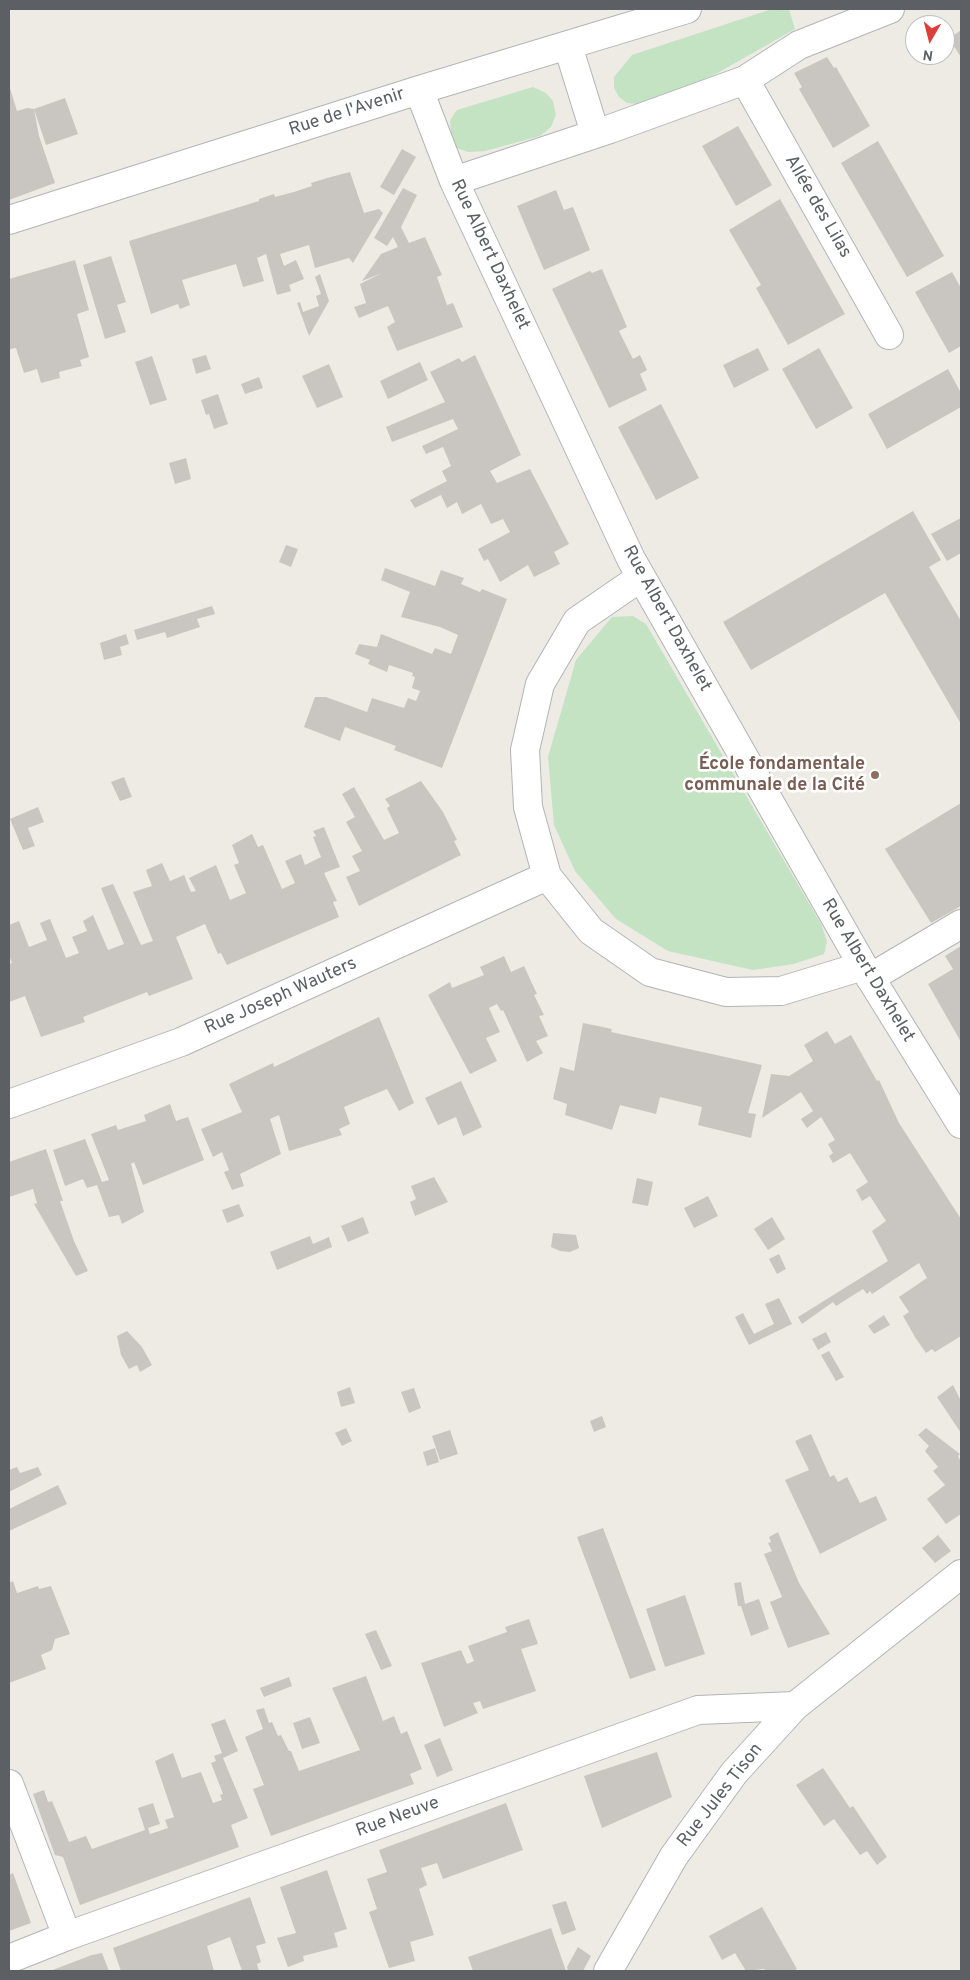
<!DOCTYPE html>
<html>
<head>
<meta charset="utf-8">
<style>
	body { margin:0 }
	#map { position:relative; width:970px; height:1980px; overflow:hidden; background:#edebe4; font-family:Overpass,sans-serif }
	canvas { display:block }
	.frame { position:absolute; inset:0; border:10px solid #5c6064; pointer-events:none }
	.north { position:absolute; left:905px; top:15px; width:50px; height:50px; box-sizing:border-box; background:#fff; border:1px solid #bebfc1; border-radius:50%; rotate:188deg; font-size:14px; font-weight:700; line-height:20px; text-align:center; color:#5c6064 }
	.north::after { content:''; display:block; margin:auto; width:18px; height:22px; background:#dc3f3b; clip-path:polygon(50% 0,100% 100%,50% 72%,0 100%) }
</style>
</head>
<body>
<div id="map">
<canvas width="970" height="1980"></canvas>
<div class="frame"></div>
<div class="north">N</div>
</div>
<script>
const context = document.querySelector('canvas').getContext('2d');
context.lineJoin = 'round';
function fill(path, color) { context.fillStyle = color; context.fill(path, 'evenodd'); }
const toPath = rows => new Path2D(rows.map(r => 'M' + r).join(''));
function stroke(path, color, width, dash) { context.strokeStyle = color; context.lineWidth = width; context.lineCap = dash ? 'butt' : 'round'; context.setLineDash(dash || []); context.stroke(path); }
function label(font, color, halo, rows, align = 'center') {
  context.font = font + ' Overpass,sans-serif'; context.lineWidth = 5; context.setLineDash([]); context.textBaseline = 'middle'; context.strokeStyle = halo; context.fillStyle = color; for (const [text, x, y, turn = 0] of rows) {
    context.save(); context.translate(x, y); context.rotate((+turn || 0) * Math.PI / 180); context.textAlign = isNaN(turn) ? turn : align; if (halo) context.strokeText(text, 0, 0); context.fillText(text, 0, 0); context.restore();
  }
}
const green = toPath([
	[772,9,789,9,795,29,714,75,657,100,637,104,627,103,619,97,614,88,614,77,632,55],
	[533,87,546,93,553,101,556,115,551,127,540,136,485,151,468,152,457,148,451,134,450,120,457,110],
	[633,616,646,624,821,924,827,941,824,954,793,964,801,963,753,970,668,951,616,919,575,871,554,825,548,757,576,660,612,617]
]);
const building = toPath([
	[961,30,961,57,949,39],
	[827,57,834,68,836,67,870,126,833,148,799,89,802,87,794,73],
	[9,85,17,111,27,108,34,109,65,98,78,134,46,145,34,109,39,136,55,183,9,200],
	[738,126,772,185,736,206,702,146],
	[878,141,944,256,907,277,841,163],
	[402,149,416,157,394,195,380,187],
	[350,172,364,213,379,209,383,213,353,263,349,258,315,268,309,245,280,254,284,266,296,260,304,279,289,285,291,291,277,295,266,254,257,258,264,281,243,287,236,264,182,280,190,305,180,309,178,304,151,314,129,241,259,201,259,199,274,194,275,197,294,192,312,186,311,183,327,178],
	[403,188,417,195,401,227,409,243,425,237,442,275,437,277,447,305,453,303,463,327,397,351,387,327,395,322,388,306,359,318,354,307,366,303,360,284,382,273,362,281,381,254,398,247,393,237,387,246,374,238],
	[556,190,564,210,573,207,590,250,544,270,517,206],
	[780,199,845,314,788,345,756,288,761,285,729,230],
	[111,256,126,302,117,305,126,332,105,339,83,265],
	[75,260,89,310,77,314,89,357,80,360,82,366,59,372,60,378,41,383,37,369,24,373,16,348,10,349,9,279],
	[602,269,627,327,619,331,633,359,640,355,647,370,640,374,647,390,609,408,552,289,590,271,592,273],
	[952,272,961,288,961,346,949,353,915,292],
	[320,274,329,301,309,336,297,303,300,302,303,312,319,306,316,296,321,294,315,277],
	[758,348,769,370,734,388,723,365],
	[819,348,853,408,816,429,782,369],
	[206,355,211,369,196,374,192,359],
	[475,355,521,455,490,471,497,483,530,469,569,544,554,552,560,564,534,577,528,565,500,582,488,559,484,561,478,549,510,532,503,519,491,524,481,504,462,514,457,502,447,508,441,495,415,508,410,500,447,481,442,471,451,466,443,447,426,454,422,446,458,429,453,419,392,442,386,427,445,402,430,372,459,358,462,362],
	[152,356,167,400,150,405,135,362],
	[420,362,428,380,388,399,380,381],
	[329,364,343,397,317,408,302,376],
	[948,369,961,393,961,407,887,449,868,414],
	[259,377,263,388,245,394,241,384],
	[218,394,228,424,214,429,209,414,206,415,201,400],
	[661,404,699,478,656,500,618,427],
	[186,458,191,479,175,484,169,463],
	[913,511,941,560,929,567,961,621,961,724,885,593,751,670,723,622],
	[961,518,961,553,947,561,931,534],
	[286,545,298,549,291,567,279,562],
	[385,568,435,586,441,570,464,578,461,584,480,592,482,589,507,599,442,768,394,750,396,746,345,727,340,741,304,727,315,697,326,697,367,712,372,698,404,708,408,698,416,701,420,691,412,688,415,677,412,676,413,673,389,665,387,672,368,664,370,660,355,654,359,644,377,647,381,634,432,654,435,648,451,654,458,635,440,627,401,617,410,592,381,580],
	[212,606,215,614,197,619,200,627,167,638,165,632,137,640,134,630],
	[126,634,129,644,120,647,122,655,104,660,100,643],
	[124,777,132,797,120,801,111,782],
	[421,781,443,812,457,840,454,841,461,855,359,906,346,877,360,871,352,856,362,851,346,822,355,817,342,794,354,787,384,840,399,833,387,808,390,806,385,799],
	[961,803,961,906,931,923,885,849],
	[38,807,44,822,28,828,35,846,23,850,10,819],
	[324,827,340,867,324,873,337,901,333,902,339,917,227,965,221,953,218,954,205,924,176,937,193,979,149,996,147,992,83,1017,85,1022,41,1037,25,996,9,1002,9,964,12,963,9,955,9,925,19,921,29,947,47,940,40,923,50,919,66,958,79,953,72,937,87,931,83,921,93,915,108,950,124,944,101,888,113,884,141,945,153,941,133,892,152,886,146,870,162,863,170,881,184,875,191,892,196,891,189,878,216,865,230,900,246,893,234,865,239,863,232,845,252,834,258,847,263,845,282,889,295,883,285,861,301,854,305,865,321,857,313,837,316,836,313,831],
	[961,946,961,1042,928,984,953,969,945,956],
	[504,956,511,972,524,966,537,994,534,995,544,1015,539,1016,548,1036,536,1041,543,1053,527,1062,503,1010,501,1011,497,1004,489,1008,500,1032,486,1038,497,1061,470,1074,428,995,450,982,452,988,484,975,480,967],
	[379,1017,414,1103,399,1111,387,1089,344,1107,350,1124,339,1129,342,1135,289,1151,279,1115,270,1119,281,1154,240,1174,244,1186,232,1190,224,1172,229,1170,222,1152,213,1157,201,1129,242,1112,229,1084,273,1063,274,1067],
	[583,1023,612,1029,611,1032,762,1065,748,1113,756,1114,751,1138,698,1125,702,1107,660,1097,656,1114,620,1105,612,1130,565,1115,567,1104,553,1099,560,1067,574,1071],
	[827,1031,835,1044,851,1035,877,1081,879,1080,899,1123,961,1219,961,1336,935,1352,932,1349,926,1353,915,1337,903,1316,909,1312,899,1297,927,1278,919,1263,872,1294,870,1291,867,1294,863,1289,836,1306,833,1302,802,1324,798,1317,888,1261,872,1231,886,1221,870,1196,862,1201,856,1190,868,1182,850,1153,833,1163,829,1156,833,1153,828,1144,835,1140,821,1117,807,1128,801,1119,813,1111,801,1092,762,1118,771,1074,789,1076,813,1061,804,1045],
	[461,1081,482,1127,463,1136,456,1117,438,1125,425,1098],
	[170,1104,176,1121,188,1117,204,1160,143,1185,134,1162,131,1164,144,1212,122,1224,119,1215,109,1217,97,1185,87,1188,83,1179,65,1186,53,1150,85,1139,102,1182,109,1180,91,1134,116,1125,118,1130,146,1121,144,1115],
	[46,1149,63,1201,60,1201,74,1241,88,1271,76,1276,34,1204,37,1203,33,1189,9,1197,9,1162],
	[434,1177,448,1202,415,1216,410,1202,416,1199,411,1186],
	[637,1178,653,1182,648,1206,632,1203],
	[708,1196,718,1216,694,1228,684,1208],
	[239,1204,244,1216,227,1223,222,1210],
	[363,1217,369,1233,348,1242,341,1226],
	[772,1217,785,1239,768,1250,754,1229],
	[553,1233,576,1235,579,1248,570,1252,560,1251,551,1247],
	[310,1236,313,1244,329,1237,332,1247,277,1270,270,1252],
	[779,1254,786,1269,777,1274,769,1259],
	[779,1298,792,1324,749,1345,735,1317,743,1313,754,1334,774,1324,765,1304],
	[884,1315,890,1325,874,1334,868,1326],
	[127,1331,142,1347,152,1365,140,1372,137,1365,129,1369,121,1355,117,1336],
	[826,1332,831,1342,818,1350,812,1339],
	[829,1351,844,1377,836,1381,821,1355],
	[953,1385,961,1401,961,1433,937,1397],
	[350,1387,355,1403,341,1407,337,1392],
	[414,1388,421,1408,409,1413,401,1392],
	[602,1416,606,1427,594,1432,590,1421],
	[346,1428,352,1441,342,1446,335,1433],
	[926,1428,960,1454,958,1456,961,1462,961,1514,946,1524,927,1499,945,1485,933,1471,938,1467,925,1451,929,1446,918,1435],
	[450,1430,458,1454,440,1460,432,1436],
	[811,1434,830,1477,834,1475,838,1482,847,1477,860,1503,876,1496,887,1520,820,1554,785,1480,809,1470,795,1441],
	[435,1448,439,1462,427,1466,423,1452],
	[17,1467,20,1473,38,1467,42,1475,9,1492,9,1470],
	[58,1485,67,1504,9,1531,9,1509],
	[603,1528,656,1670,630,1679,577,1537],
	[778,1532,799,1583,830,1634,788,1648,770,1602,782,1597,764,1554,772,1551,768,1543,771,1542,769,1537],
	[938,1535,951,1551,935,1563,922,1548],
	[13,1581,17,1593,38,1586,39,1589,51,1586,70,1634,55,1639,52,1650,41,1655,46,1669,9,1683,9,1583],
	[741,1582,745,1604,759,1599,769,1629,751,1636,741,1606,738,1606,734,1583],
	[685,1595,705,1654,665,1667,646,1609],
	[529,1619,538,1644,521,1649,536,1691,483,1709,480,1701,473,1703,478,1713,444,1727,421,1663,461,1650,467,1664,474,1661,468,1646,507,1632,505,1627],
	[376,1630,392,1666,381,1670,365,1634],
	[366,1676,383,1721,394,1716,401,1734,407,1731,422,1769,410,1774,414,1784,271,1836,253,1789,264,1785,245,1737,263,1729,256,1710,264,1708,269,1723,272,1722,278,1736,281,1735,289,1751,291,1751,299,1771,360,1750,332,1688],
	[289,1677,292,1686,264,1697,260,1688],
	[310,1717,320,1743,302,1749,293,1723],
	[225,1719,238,1751,223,1758,248,1818,231,1825,239,1847,80,1905,63,1857,55,1855,33,1794,44,1790,48,1802,52,1801,69,1842,86,1836,92,1849,145,1830,138,1808,153,1803,160,1824,148,1828,150,1834,168,1828,165,1820,174,1817,155,1761,173,1753,182,1778,201,1772,213,1803,222,1800,220,1795,223,1794,211,1763,216,1761,214,1756,222,1753,211,1724],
	[440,1738,453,1770,437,1777,424,1745],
	[657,1752,672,1797,602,1828,584,1776],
	[823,1768,850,1808,853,1806,887,1857,877,1865,867,1851,860,1855,834,1819,824,1826,796,1785],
	[506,1803,523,1850,443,1879,437,1863,421,1868,427,1885,419,1889,434,1935,410,1942,415,1961,389,1968,369,1912,377,1909,367,1879,387,1872,379,1850],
	[327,1870,347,1929,334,1933,338,1947,303,1956,304,1961,288,1967,277,1938,296,1933,280,1887],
	[13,1873,31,1923,9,1931,9,1875],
	[250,1897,266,1943,256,1946,261,1962,257,1964,259,1971,242,1971,230,1937,207,1946,214,1971,121,1971,113,1948],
	[566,1901,576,1930,562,1935,552,1905],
	[762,1907,797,1969,793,1971,766,1971,764,1969,746,1971,735,1953,722,1960,709,1936],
	[551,1928,566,1971,473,1971,468,1957],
	[578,1947,591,1956,583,1971,568,1971,567,1967],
	[102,1953,109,1971,50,1971,92,1955]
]);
const street = toPath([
	[568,46,595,133],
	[745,80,889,335],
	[419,90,454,181,631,559,863,966,961,1124],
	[454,181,610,129,745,80,799,45,890,9],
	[9,220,419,90,687,9],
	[641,577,577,621,540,684,525,750,528,807,547,876,591,931,650,972,726,992,781,991,863,966],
	[870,978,961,924],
	[9,1104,181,1042,547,876],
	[9,1784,67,1936],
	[9,1959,67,1936,698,1710,795,1706],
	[608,1971,674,1856,734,1773,795,1706,961,1574]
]);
const markers = [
	[875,775,5,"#8d6e63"]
];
const streetNames = [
	["Rue de l'Avenir",347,113,-18],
	["Allée des Lilas",817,207,60],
	["Rue Albert Daxhelet",489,255,65],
	["Rue Albert Daxhelet",666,619,61],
	["Rue Albert Daxhelet",867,971,59],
	["Rue Joseph Wauters",281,997,-24],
	["Rue Jules Tison",721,1796,-52],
	["Rue Neuve",398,1818,-20]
];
const educationNames = [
	["École fondamentale",865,765],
	["communale de la Cité",865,786]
];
fill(green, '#c4e3c2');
fill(building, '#c9c6c2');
stroke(street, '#b1b5b8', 30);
stroke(street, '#fff', 28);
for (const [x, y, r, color] of markers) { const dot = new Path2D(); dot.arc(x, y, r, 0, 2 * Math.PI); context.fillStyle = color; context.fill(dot); stroke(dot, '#fff', 2); }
label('18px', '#5c6064', '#fff', streetNames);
label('bold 18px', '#785e54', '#fff', educationNames, 'right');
</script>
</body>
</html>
